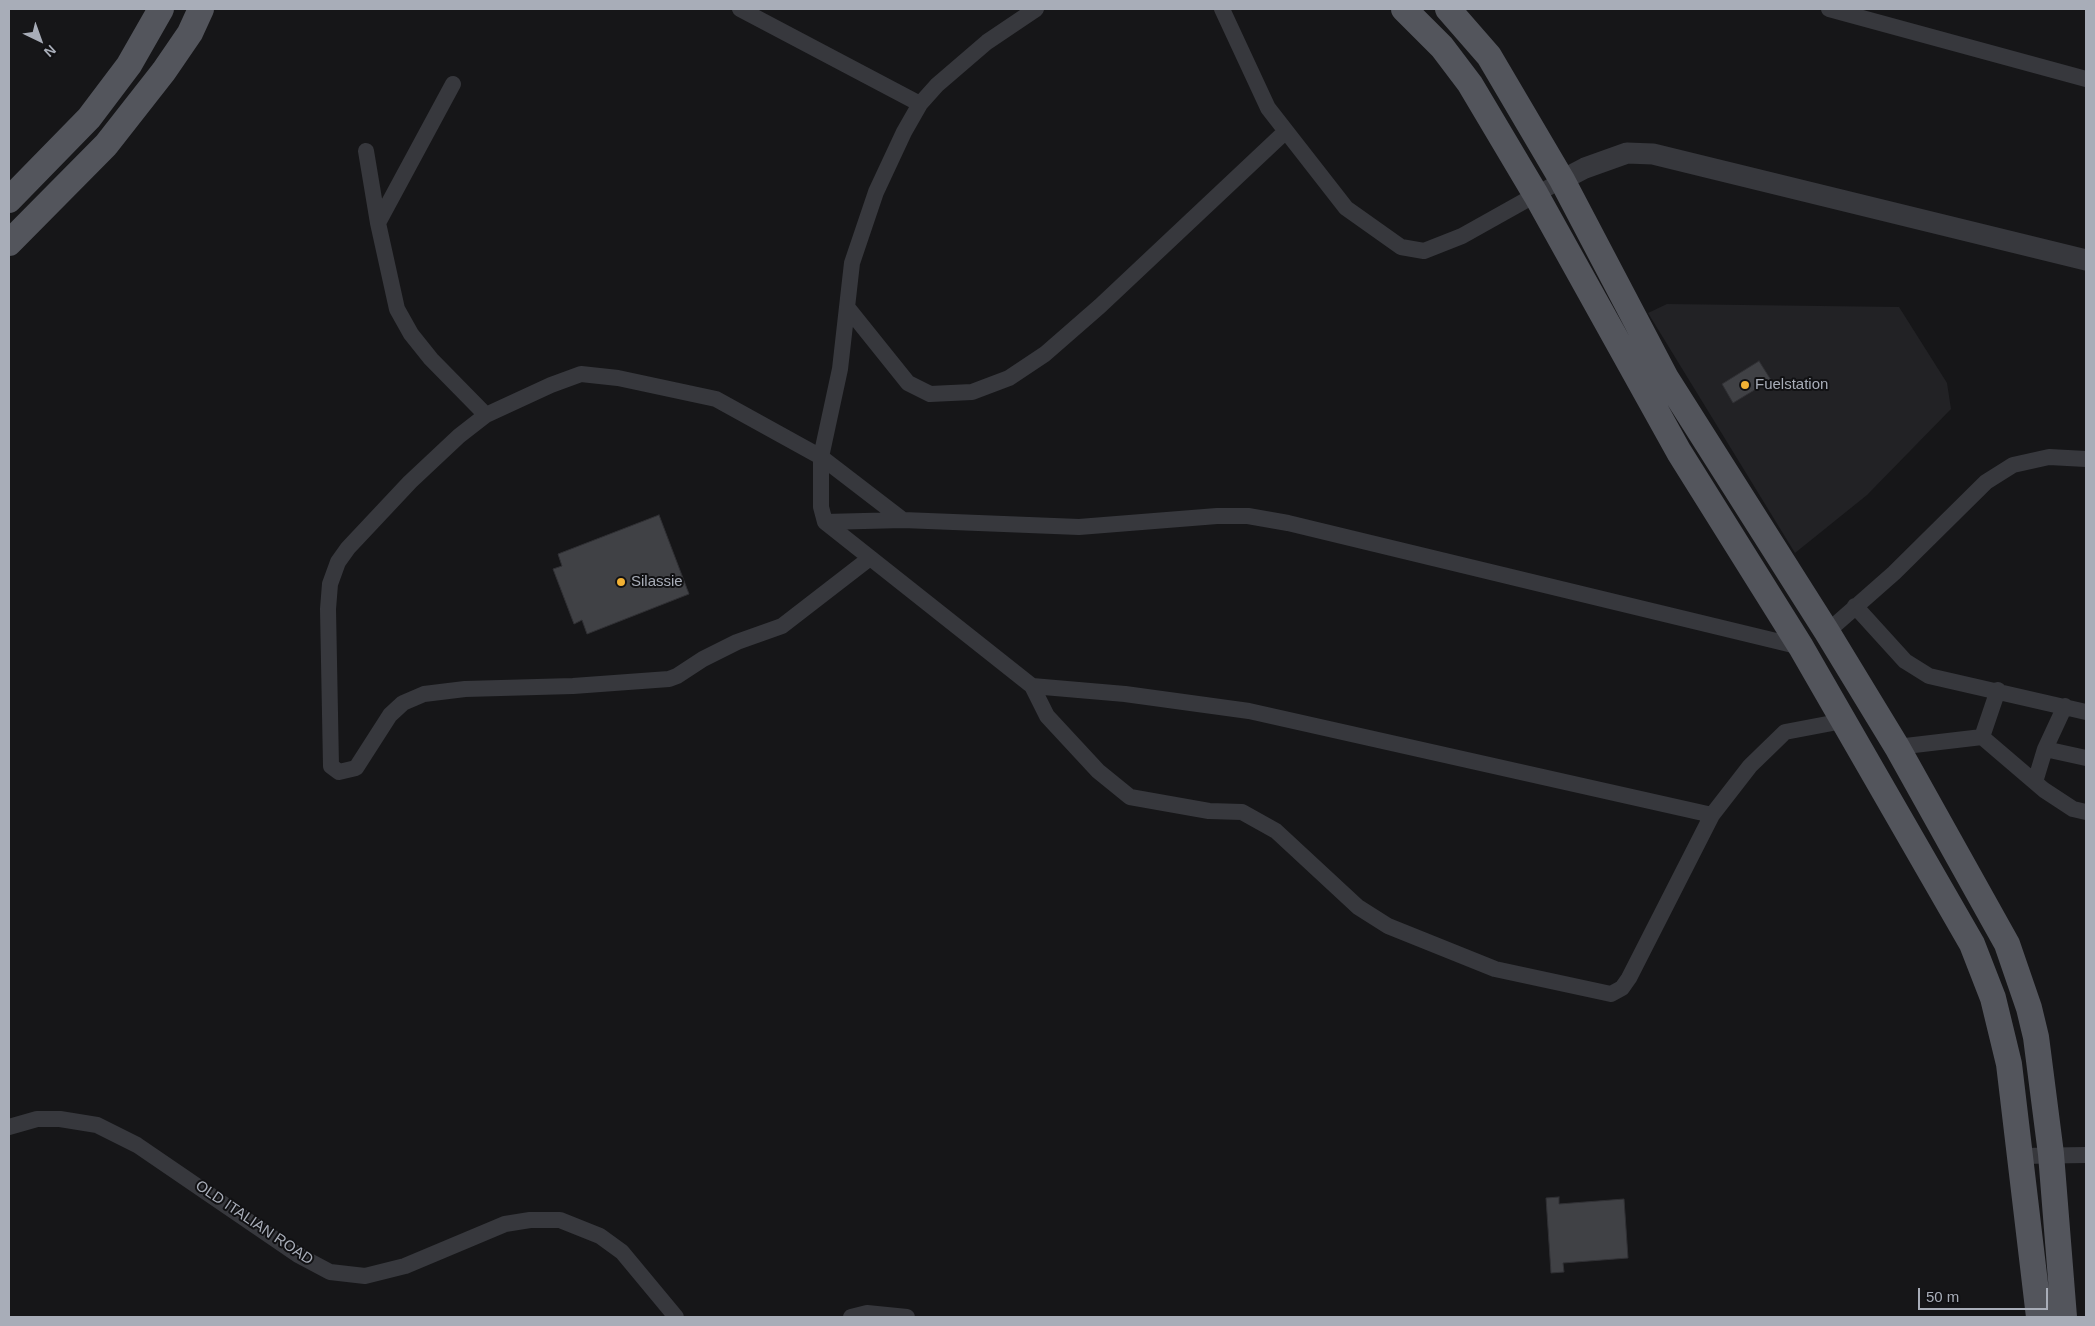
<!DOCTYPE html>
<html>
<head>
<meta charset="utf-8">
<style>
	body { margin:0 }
	#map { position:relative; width:2095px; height:1326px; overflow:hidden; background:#161618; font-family:Arial,sans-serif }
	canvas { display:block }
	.frame { position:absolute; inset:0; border:10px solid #a8adb8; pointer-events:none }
	.north { position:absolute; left:15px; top:15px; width:50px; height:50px; -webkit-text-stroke:4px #111113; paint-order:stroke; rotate:138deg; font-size:14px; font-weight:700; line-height:20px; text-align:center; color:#a8adb8 }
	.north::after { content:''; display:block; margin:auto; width:18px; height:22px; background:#a8adb8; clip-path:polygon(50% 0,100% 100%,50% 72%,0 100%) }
	.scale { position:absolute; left:1918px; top:1288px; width:130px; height:22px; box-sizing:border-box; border:2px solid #a8adb8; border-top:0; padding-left:6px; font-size:15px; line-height:18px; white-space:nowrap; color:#a8adb8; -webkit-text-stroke:4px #111113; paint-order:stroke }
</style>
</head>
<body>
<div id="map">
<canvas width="2095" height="1326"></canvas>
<div class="frame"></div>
<div class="north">N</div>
<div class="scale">50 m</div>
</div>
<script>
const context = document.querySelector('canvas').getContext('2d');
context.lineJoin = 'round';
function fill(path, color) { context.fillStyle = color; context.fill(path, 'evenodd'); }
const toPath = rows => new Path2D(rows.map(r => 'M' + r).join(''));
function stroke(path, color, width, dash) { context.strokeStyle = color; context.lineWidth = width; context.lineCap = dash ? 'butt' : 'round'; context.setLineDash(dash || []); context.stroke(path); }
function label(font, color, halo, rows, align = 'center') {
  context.font = font + ' Arial,sans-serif'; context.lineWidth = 4; context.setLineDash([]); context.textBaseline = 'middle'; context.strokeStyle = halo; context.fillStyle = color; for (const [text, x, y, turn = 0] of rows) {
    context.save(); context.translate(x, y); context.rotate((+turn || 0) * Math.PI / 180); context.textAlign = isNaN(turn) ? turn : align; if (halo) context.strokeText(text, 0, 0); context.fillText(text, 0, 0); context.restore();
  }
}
const built = toPath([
	[1667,304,1899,307,1947,383,1951,409,1867,495,1795,553,1648,313]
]);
const building = toPath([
	[1759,361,1771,380,1733,403,1722,384,1759,361],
	[659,515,689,594,587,634,582,620,574,624,553,569,562,566,558,554,659,515],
	[1559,1197,1559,1204,1624,1199,1628,1258,1563,1263,1564,1272,1551,1273,1546,1198,1559,1197]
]);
const minor = toPath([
	[740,9,920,104],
	[1036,9,987,42,937,85,920,104,904,132,876,192,852,263,840,369,821,457,821,507,825,522,1032,686,1125,694,1249,711,1712,815,1750,766,1785,732,1843,721],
	[1222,9,1268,108,1346,208,1401,247,1424,251,1462,236,1562,180],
	[1829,9,2086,79],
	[366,151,378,223,397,309,411,334,431,359,486,415],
	[378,223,453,84],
	[847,307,908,383,930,394,972,392,1009,378,1045,354,1100,306,1286,131],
	[825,522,903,520,1079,527,1217,516,1248,516,1288,523,1801,647],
	[870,558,782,626,737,642,703,659,677,676,669,679,573,686,465,689,424,694,403,703,390,715,356,768,339,772,331,766,328,609,330,584,338,562,348,548,410,482,459,436,486,415,551,385,581,374,618,378,716,399,821,457,903,520],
	[1855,606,1905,661,1929,676,2086,712],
	[1827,632,1894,573,1986,482,2013,465,2049,457,2086,459],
	[1032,686,1047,716,1098,771,1130,797,1209,811,1242,812,1276,831,1358,907,1388,926,1495,969,1611,994,1622,988,1629,978,1712,815],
	[1982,737,1998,690],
	[1897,747,1982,737,2044,790,2073,809,2086,812],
	[2045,749,2086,758],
	[2035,782,2045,749,2065,706],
	[9,1127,37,1119,60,1119,97,1125,137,1145,298,1255,330,1272,365,1276,405,1266,505,1224,530,1220,560,1220,600,1236,622,1252,676,1317],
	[2020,1156,2086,1155],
	[851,1317,867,1313,907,1317]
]);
const tertiary = toPath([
	[1562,180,1585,168,1627,153,1653,154,2086,260]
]);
const primary = toPath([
	[1404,9,1442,47,1470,84,1536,195,1679,452,1801,647,1972,944,1993,998,2009,1064,2039,1317],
	[1448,9,1489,56,1562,180,1666,378,1827,632,1897,747,2007,944,2029,1008,2036,1037,2051,1154,2064,1317],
	[9,200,89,118,129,65,161,9],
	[9,243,106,145,164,71,190,33,201,9]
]);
const markers = [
	[1745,385,5,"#f2b134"],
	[621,582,5,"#f2b134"]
];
const poiNames = [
	["Fuelstation",1755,385],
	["Silassie",631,582]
];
const streetNames = [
	["OLD ITALIAN ROAD",254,1223,34]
];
fill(built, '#222225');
fill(building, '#404145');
stroke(building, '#303034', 1);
stroke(minor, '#37383d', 16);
stroke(tertiary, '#37383d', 21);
stroke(primary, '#53555c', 26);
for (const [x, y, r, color] of markers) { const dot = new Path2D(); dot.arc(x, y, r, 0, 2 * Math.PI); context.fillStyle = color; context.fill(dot); stroke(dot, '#111113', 2); }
label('15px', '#a8adb8', '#111113', poiNames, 'left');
label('15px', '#a8adb8', '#111113', streetNames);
</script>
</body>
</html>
